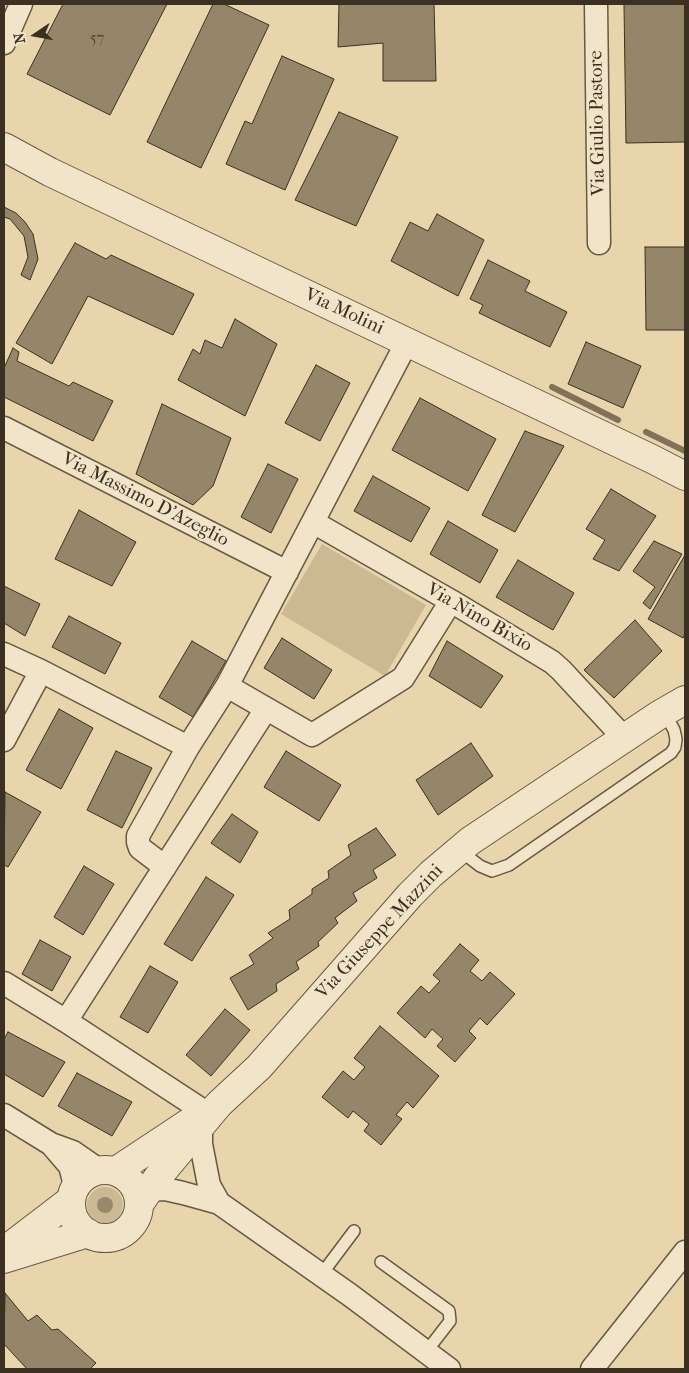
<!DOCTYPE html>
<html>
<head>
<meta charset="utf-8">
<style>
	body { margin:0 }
	#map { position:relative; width:689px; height:1373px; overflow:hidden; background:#e9d5ab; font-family:"IM FELL French Canon",serif }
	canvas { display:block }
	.frame { position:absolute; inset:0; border:5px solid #3b3022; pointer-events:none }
	.north { position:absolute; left:10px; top:10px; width:50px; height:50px; -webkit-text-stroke:4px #f1e4c8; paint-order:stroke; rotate:258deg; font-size:14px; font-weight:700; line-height:20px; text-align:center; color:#3b3022 }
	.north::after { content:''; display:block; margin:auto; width:18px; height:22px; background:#3b3022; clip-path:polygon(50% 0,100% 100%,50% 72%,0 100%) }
</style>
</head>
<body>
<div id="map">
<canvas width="689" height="1373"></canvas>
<div class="frame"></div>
<div class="north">N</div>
</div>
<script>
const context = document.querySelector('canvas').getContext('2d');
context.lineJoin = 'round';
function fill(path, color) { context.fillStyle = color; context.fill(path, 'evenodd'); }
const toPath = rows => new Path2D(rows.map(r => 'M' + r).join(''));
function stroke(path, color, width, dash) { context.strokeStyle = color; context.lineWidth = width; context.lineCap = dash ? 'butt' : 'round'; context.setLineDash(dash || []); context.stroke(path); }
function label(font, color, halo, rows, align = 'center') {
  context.font = font + ' "IM FELL French Canon",serif'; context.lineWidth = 5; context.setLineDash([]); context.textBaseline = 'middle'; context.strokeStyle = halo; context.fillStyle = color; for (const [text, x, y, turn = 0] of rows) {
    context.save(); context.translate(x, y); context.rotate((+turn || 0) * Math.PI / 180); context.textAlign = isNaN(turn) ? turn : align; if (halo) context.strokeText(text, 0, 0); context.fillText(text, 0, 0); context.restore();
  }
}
const green = toPath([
	[322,544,426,605,385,676,281,614],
	'87 1205a18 18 0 1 1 36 0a18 18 0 1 1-36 0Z'
]);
const stream = toPath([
	[552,387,618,420],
	[646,432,685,451]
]);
const building = toPath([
	[63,4,167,4,110,115,27,74,63,4],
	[213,4,224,4,269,25,201,168,147,142,213,4],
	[339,4,434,4,436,81,383,81,383,43,338,47,339,4],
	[624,4,685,4,685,142,626,143,624,4],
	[282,56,334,79,285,190,226,164,245,121,252,124,282,56],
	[339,112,398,137,356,226,295,200,339,112],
	[4,207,16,213,25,222,33,234,38,259,30,280,21,275,28,257,24,236,10,219,4,217,4,207],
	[437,214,484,240,458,296,391,261,410,222,428,231,437,214],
	[75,243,106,259,111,255,194,294,173,335,88,296,52,364,16,343,75,243],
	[645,247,685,247,685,330,646,330,645,247],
	[488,260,530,281,525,291,567,312,550,347,479,313,483,305,470,299,488,260],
	[235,319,277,344,245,416,178,380,193,349,200,354,205,340,222,348,235,319],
	[586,342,641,366,623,408,568,384,586,342],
	[13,348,19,352,17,361,69,386,73,382,113,401,93,441,4,397,4,368,13,348],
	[316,365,350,383,320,441,285,423,316,365],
	[420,398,496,439,468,491,392,450,420,398],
	[162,404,231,438,213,486,193,505,136,474,162,404],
	[525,431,564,446,515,532,482,515,525,431],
	[268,464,298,479,271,533,241,517,268,464],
	[373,476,430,508,411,542,354,511,373,476],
	[611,489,656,516,619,571,593,559,605,540,586,529,611,489],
	[79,510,136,542,112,586,55,559,79,510],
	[448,521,498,550,480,583,430,554,448,521],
	[654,541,682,554,650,609,643,603,655,587,633,571,654,541],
	[685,555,685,634,683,638,648,619,685,555],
	[518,560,574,593,553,630,496,597,518,560],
	[4,586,40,604,25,636,4,623,4,586],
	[69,616,121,643,105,674,52,647,69,616],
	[635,620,662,651,614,698,584,670,635,620],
	[282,638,332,670,314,699,264,668,282,638],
	[192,641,226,661,193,717,159,697,192,641],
	[447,641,503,676,481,708,429,676,447,641],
	[59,709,93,728,61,789,26,770,59,709],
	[471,743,493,776,438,815,416,780,471,743],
	[116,751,152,768,122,828,87,810,116,751],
	[286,751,341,785,319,821,264,787,286,751],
	[5,792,41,812,8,867,4,865,5,792],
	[232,814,258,832,240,863,211,843,232,814],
	[376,828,396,855,373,870,377,878,353,893,357,901,335,918,338,923,318,942,319,946,296,962,299,969,276,984,277,991,248,1010,230,978,254,964,249,955,273,938,268,933,290,919,289,910,312,894,312,889,329,878,328,871,351,855,348,845,376,828],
	[84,866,114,884,83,935,54,917,84,866],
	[206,877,234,895,192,961,164,944,206,877],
	[40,940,71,957,52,991,22,974,40,940],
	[460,944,479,960,470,971,482,981,490,972,515,994,487,1025,480,1018,469,1031,476,1038,455,1062,437,1046,443,1039,432,1029,425,1038,397,1013,421,986,429,993,440,981,433,975,460,944],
	[150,966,178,982,148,1033,120,1017,150,966],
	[225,1009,250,1030,211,1076,186,1055,225,1009],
	[380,1026,439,1076,413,1108,407,1102,396,1115,402,1119,381,1145,364,1131,369,1124,353,1111,348,1118,322,1097,343,1071,354,1080,365,1067,354,1058,380,1026],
	[8,1032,65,1062,43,1097,4,1074,4,1039,8,1032],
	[77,1073,132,1102,112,1136,58,1106,77,1073],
	[5,1293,28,1321,37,1315,52,1330,58,1329,96,1363,90,1369,27,1369,4,1344,5,1293]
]);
const service = toPath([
	[462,848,471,859,480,866,492,871,509,865,671,753,675,747,676,739,674,730,664,712],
	[381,1262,449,1311,450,1321,426,1352],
	[321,1275,354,1231]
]);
const minor = toPath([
	[596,4,599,243],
	[4,43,21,4],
	[4,428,287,572],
	[313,522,451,601,552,662,561,670,625,739],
	[4,654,41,671,188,747],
	[227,686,312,735,403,678,451,601],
	[4,740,41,671],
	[165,867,140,848,138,842,138,836,188,747,227,686,407,342],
	[4,983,66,1021,205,1112],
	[66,1021,266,709],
	[4,1115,51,1144,73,1152,99,1170],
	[52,1145,70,1166,75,1185],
	[148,1190,165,1189,183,1193,219,1203,209,1185,201,1144,201,1126],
	[219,1203,350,1295,449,1369],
	[592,1369,685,1252]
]);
const tertiary = toPath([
	[4,147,50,172,652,459,685,476],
	'71 1204a34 34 0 1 1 68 0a34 34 0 1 1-68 0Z',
	[116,1171,199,1116],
	[140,1203,158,1177,219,1104,259,1067,410,895,431,874,470,841,659,715,685,700],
	[4,1251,71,1200],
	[4,1259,88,1233]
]);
const trees = [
	[105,1205]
];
const numberNames = [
	["57",97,39]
];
const streetNames = [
	["Via Giulio Pastore",598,123,-91],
	["Via Molini",344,312,25],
	["Via Massimo D'Azeglio",145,500,27],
	["Via Nino Bixio",479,618,30],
	["Via Giuseppe Mazzini",380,932,-47]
];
fill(green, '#cbb994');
stroke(stream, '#807158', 6);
fill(building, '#958669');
stroke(building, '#3b3022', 1);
stroke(service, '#665944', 14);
stroke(minor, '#665944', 25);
stroke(tertiary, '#665944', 30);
stroke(service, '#f1e4c8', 11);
stroke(minor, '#f1e4c8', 22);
stroke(tertiary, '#f1e4c8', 28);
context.fillStyle = '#99896c';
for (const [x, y] of trees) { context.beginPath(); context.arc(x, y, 8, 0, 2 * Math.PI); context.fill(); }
label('16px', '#524634', null, numberNames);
label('19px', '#3b3022', '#f1e4c8', streetNames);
</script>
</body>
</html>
